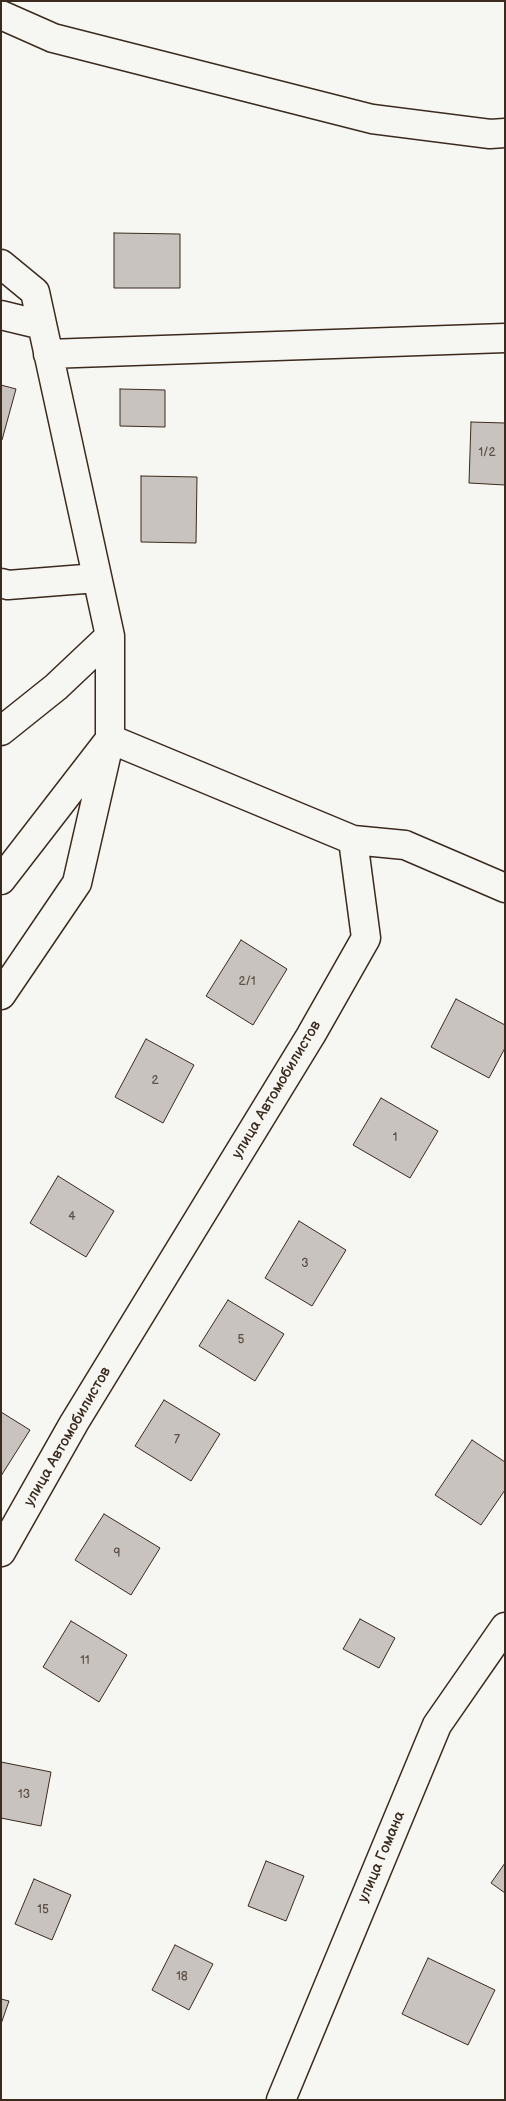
<!DOCTYPE html>
<html>
<head>
<meta charset="utf-8">
<style>
	body { margin:0 }
	#map { position:relative; width:506px; height:2101px; overflow:hidden; background:#f6f6f2; font-family:"Balsamiq Sans",sans-serif }
	canvas { display:block }
	.frame { position:absolute; inset:0; border:2px solid #3b2a1e; pointer-events:none }
</style>
</head>
<body>
<div id="map">
<canvas width="506" height="2101"></canvas>
<div class="frame"></div>
</div>
<script>
const context = document.querySelector('canvas').getContext('2d');
context.lineJoin = 'round';
function fill(path, color) { context.fillStyle = color; context.fill(path, 'evenodd'); }
const toPath = rows => new Path2D(rows.map(r => 'M' + r).join(''));
function stroke(path, color, width, dash) { context.strokeStyle = color; context.lineWidth = width; context.lineCap = dash ? 'butt' : 'round'; context.setLineDash(dash || []); context.stroke(path); }
function label(font, color, halo, rows, align = 'center') {
  context.font = font + ' "Balsamiq Sans",sans-serif'; context.lineWidth = 5; context.setLineDash([]); context.textBaseline = 'middle'; context.strokeStyle = halo; context.fillStyle = color; for (const [text, x, y, turn = 0] of rows) {
    context.save(); context.translate(x, y); context.rotate((+turn || 0) * Math.PI / 180); context.textAlign = isNaN(turn) ? turn : align; if (halo) context.strokeText(text, 0, 0); context.fillText(text, 0, 0); context.restore();
  }
}
const building = toPath([
	[114,233,180,234,180,288,114,288,114,233],
	[1,385,16,389,2,440,1,440,1,385],
	[120,389,165,390,165,427,120,426,120,389],
	[471,422,505,423,505,485,469,483,471,422],
	[141,476,197,477,196,543,141,542,141,476],
	[241,940,287,969,253,1025,206,996,241,940],
	[456,999,505,1025,505,1048,489,1078,431,1047,456,999],
	[146,1039,194,1065,163,1123,115,1097,146,1039],
	[381,1098,438,1131,410,1178,353,1145,381,1098],
	[58,1176,114,1211,86,1257,30,1223,58,1176],
	[299,1221,346,1250,312,1306,265,1278,299,1221],
	[228,1300,284,1334,255,1381,199,1346,228,1300],
	[164,1400,220,1434,191,1481,135,1446,164,1400],
	[1,1412,30,1430,1,1476,1,1412],
	[472,1440,505,1462,505,1490,481,1525,435,1495,472,1440],
	[104,1514,160,1548,131,1595,75,1560,104,1514],
	[360,1619,395,1638,379,1668,343,1649,360,1619],
	[71,1621,127,1655,99,1702,43,1667,71,1621],
	[1,1762,51,1772,41,1826,1,1818,1,1762],
	[266,1861,304,1876,286,1921,248,1906,266,1861],
	[505,1863,505,1893,491,1883,505,1863],
	[34,1879,71,1895,52,1940,15,1924,34,1879],
	[175,1945,213,1964,189,2010,152,1990,175,1945],
	[428,1958,495,1990,468,2045,402,2014,428,1958],
	[1,1999,9,2001,1,2024,1,1999]
]);
const minor = toPath([
	[1,15,53,38,372,119,490,134,505,133],
	[1,264,35,292,110,636,110,739,77,883,1,995],
	[1,315,42,325],
	[48,354,505,338],
	[1,583,8,585,97,578],
	[1,731,56,687,110,636],
	[353,840,405,845,505,888],
	[1,880,110,739,353,840,366,938,311,1035,74,1423,1,1552],
	[281,2100,437,1725,505,1627]
]);
const numberNames = [
	["1/2",487,453],
	["2/1",247,982],
	["2",155,1081],
	["1",395,1138],
	["4",72,1217],
	["3",305,1264],
	["5",241,1340],
	["7",177,1440],
	["9",117,1554],
	["11",85,1661],
	["13",24,1795],
	["15",43,1910],
	["18",182,1977]
];
const streetNames = [
	["улица Автомобилистов",277,1090,-59],
	["улица Автомобилистов",68,1437,-60],
	["улица Гомана",382,1857,-67]
];
fill(building, '#c8c3be');
stroke(building, '#3b2a1e', 1);
stroke(minor, '#3b2a1e', 31);
stroke(minor, '#f6f6f2', 28);
label('12px', '#5e5046', null, numberNames);
label('15px', '#3b2a1e', '#f6f6f2', streetNames);
</script>
</body>
</html>
